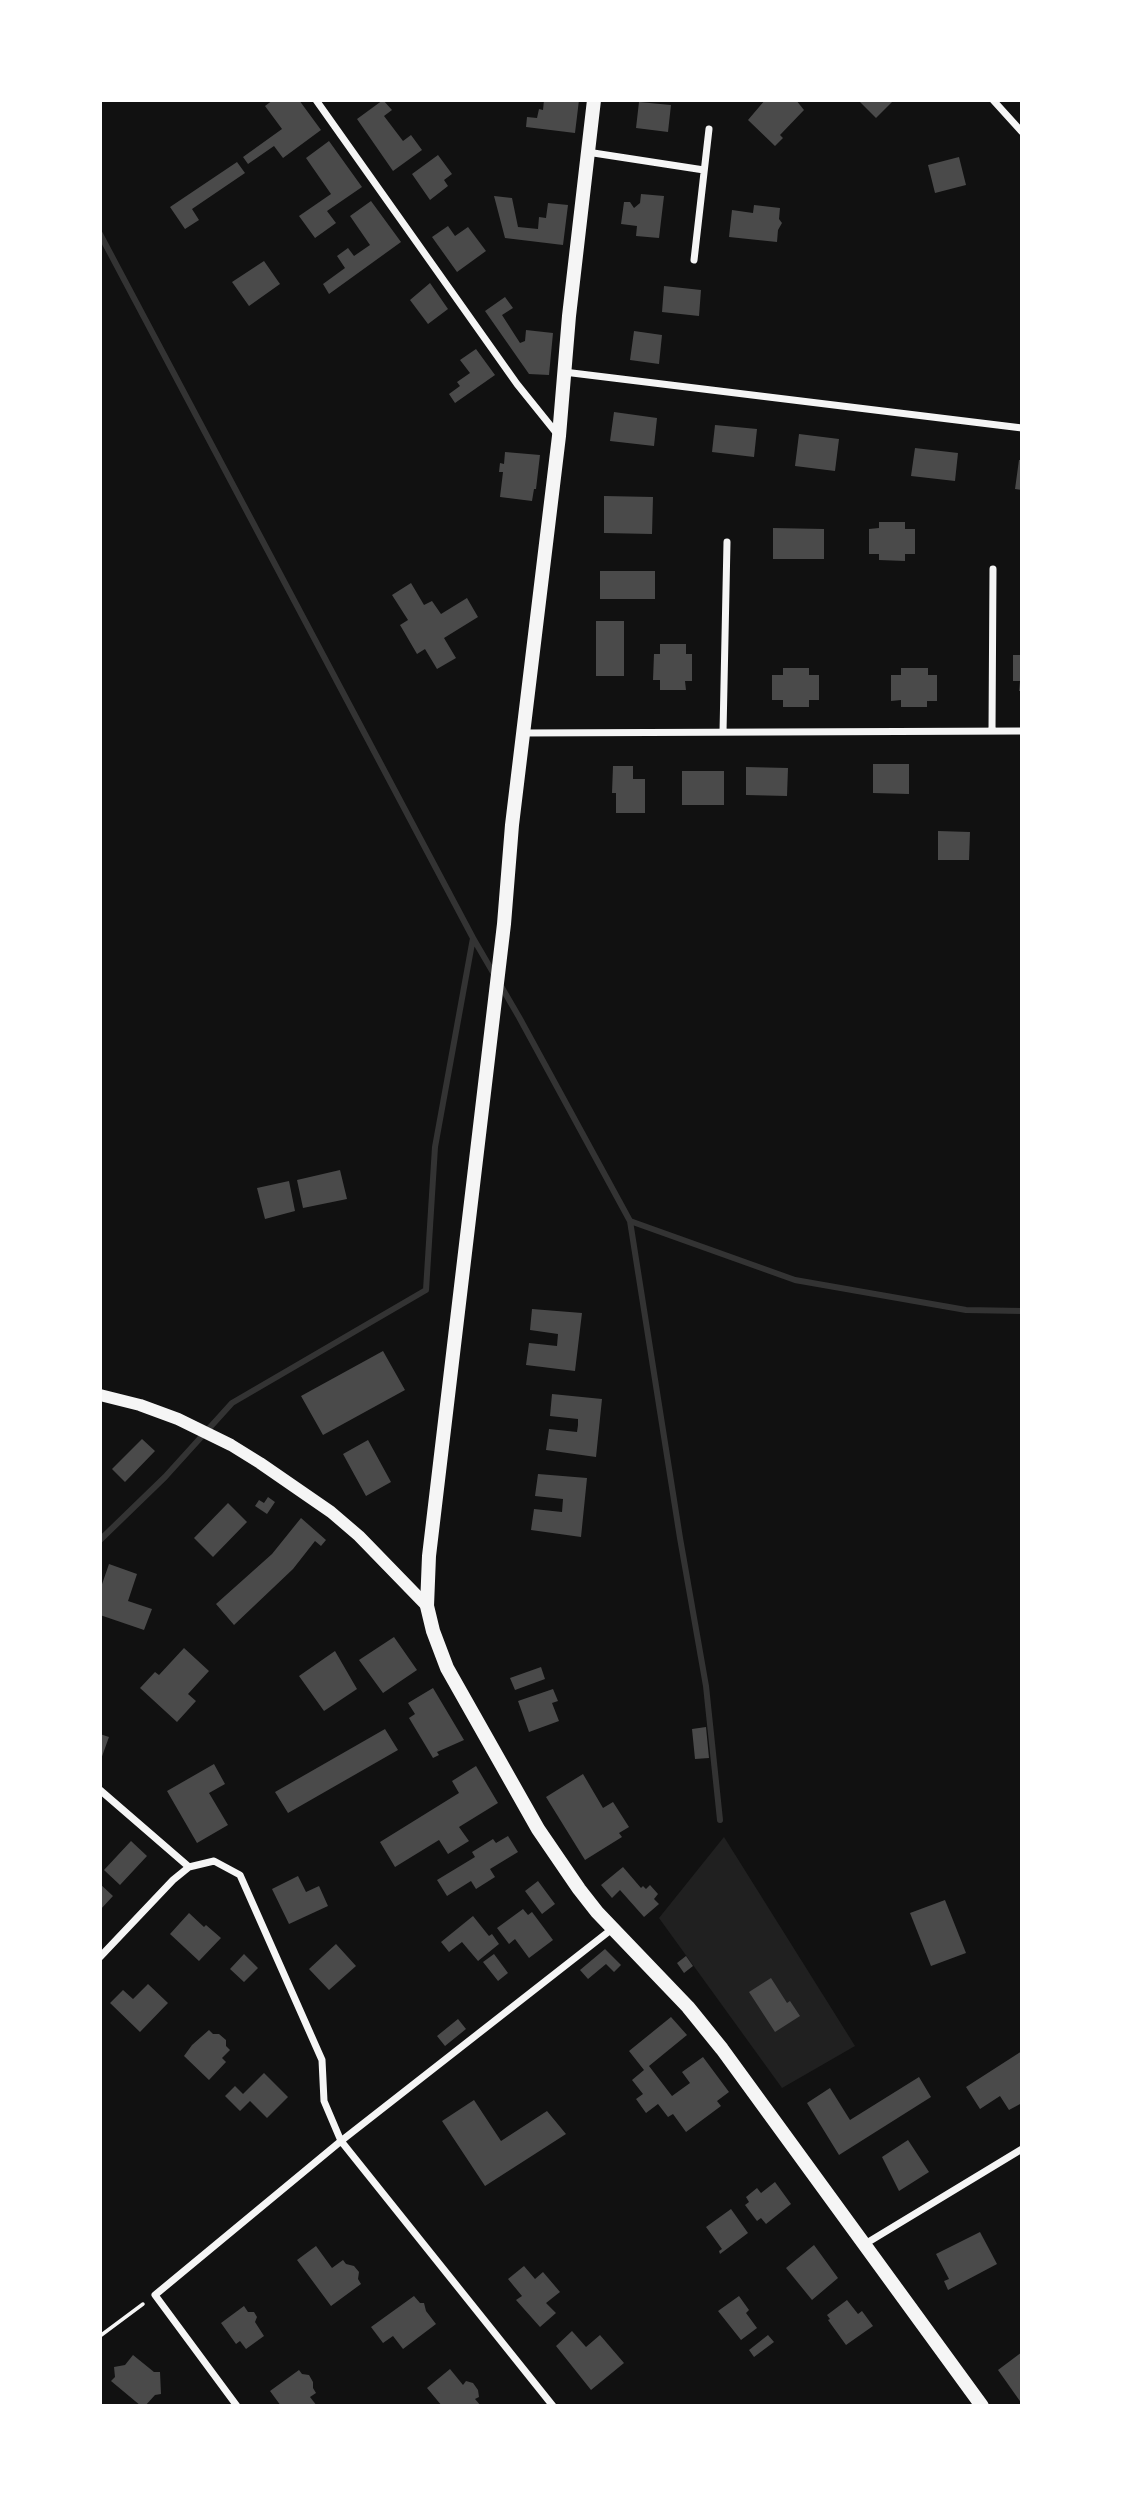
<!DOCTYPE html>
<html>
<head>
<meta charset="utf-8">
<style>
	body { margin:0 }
	#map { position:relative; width:1122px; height:2506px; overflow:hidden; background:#111; font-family:Montserrat,sans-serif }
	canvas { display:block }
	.frame { position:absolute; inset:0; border:102px solid #fff; pointer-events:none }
</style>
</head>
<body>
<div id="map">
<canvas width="1122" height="2506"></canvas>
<div class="frame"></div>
</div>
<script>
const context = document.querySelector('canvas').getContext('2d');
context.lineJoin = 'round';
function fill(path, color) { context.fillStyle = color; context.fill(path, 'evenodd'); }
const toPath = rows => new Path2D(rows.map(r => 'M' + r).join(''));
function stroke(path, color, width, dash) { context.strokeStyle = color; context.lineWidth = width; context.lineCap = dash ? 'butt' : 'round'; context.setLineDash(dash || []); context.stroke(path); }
const green = toPath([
	[724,1837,855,2046,782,2088,659,1918]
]);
const stream = toPath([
	[100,234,473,938,435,1147,426,1290,232,1403,165,1477,100,1540],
	[473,938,519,1017,630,1221,795,1280,966,1310,1022,1311],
	[630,1221,680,1538,706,1686,720,1820]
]);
const building = toPath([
	[273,100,299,100,321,130,283,158,274,146,248,164,243,157,282,129,265,106],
	[383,100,392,110,384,116,403,141,411,135,422,150,393,171,357,119],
	[544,100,579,100,575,133,526,127,527,117,537,118,539,109,543,110],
	[765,100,796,100,804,110,780,135,783,138,775,146,748,120],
	[863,100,894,100,876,118,860,102],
	[639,102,671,105,668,132,636,128],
	[329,141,362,187,327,211,336,223,315,238,299,216,331,194,306,158],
	[438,155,452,174,444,180,448,186,430,200,412,174],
	[959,157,966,185,935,193,928,165],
	[237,162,245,173,192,209,199,220,185,229,170,207],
	[641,194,664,196,659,238,636,236,637,226,621,224,624,202,630,202,634,208,640,203],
	[494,196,512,198,518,227,538,229,539,217,546,218,548,203,568,205,563,245,505,238],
	[371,201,401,242,329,294,323,284,345,268,337,256,348,248,354,256,370,245,350,216],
	[754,205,780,208,779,219,782,223,778,230,777,242,729,237,732,210,753,213],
	[448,226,455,236,468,227,486,251,457,272,432,237],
	[264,261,280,284,249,306,232,282],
	[430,283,448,309,428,324,410,300],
	[664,286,701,290,699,316,662,312],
	[505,297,513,308,502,315,520,343,525,341,526,330,553,333,549,375,529,374,485,311],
	[634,331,662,335,659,364,630,360],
	[476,349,495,375,455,403,449,394,460,386,457,382,470,373,460,360],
	[614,412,657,418,654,446,610,441],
	[715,425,757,429,754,457,712,452],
	[799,434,839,439,835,471,795,466],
	[915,448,958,453,955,481,911,476],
	[505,452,540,455,536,489,534,489,532,501,500,497,503,472,499,472,500,463,504,464],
	[1019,460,1022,460,1022,490,1015,489],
	[604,496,653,497,652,534,604,533],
	[879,522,905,522,905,529,915,529,915,554,905,554,905,561,879,560,879,554,869,554,869,529,879,528],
	[773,528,824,529,824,559,773,559],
	[600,571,655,571,655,599,600,599],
	[411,583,424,605,432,601,441,614,467,598,478,617,444,638,456,658,437,669,425,649,417,654,400,625,408,620,392,595],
	[596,621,624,621,624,676,596,676],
	[660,644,686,644,686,654,692,654,692,681,685,681,686,690,660,690,660,680,653,680,654,654,660,654],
	[1020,645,1022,645,1022,691,1019,691,1020,681,1013,681,1013,655,1020,655],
	[783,668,809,668,809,675,819,675,819,700,809,700,809,707,783,707,783,700,772,700,772,675,783,675],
	[901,668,928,668,928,675,937,675,937,701,927,701,927,707,901,707,901,700,891,701,891,675,901,675],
	[873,764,909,764,909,794,873,793],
	[613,766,633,766,633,779,645,779,645,813,616,813,616,793,612,793],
	[746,767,788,768,787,796,746,795],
	[682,771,724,771,724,805,682,805],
	[938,831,970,832,969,860,938,860],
	[340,1170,347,1199,303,1208,297,1180],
	[289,1181,295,1211,265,1219,257,1188],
	[532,1309,582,1313,575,1371,526,1365,529,1343,557,1346,558,1334,530,1330],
	[383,1351,405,1390,323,1435,301,1396],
	[552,1394,602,1399,596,1457,546,1450,549,1429,577,1432,578,1425,578,1419,550,1416],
	[142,1439,155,1451,125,1482,112,1469],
	[368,1440,391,1482,366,1496,343,1454],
	[538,1474,587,1478,581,1537,531,1530,534,1509,562,1512,563,1499,535,1496],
	[268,1497,275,1502,267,1514,255,1506,259,1500,264,1503],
	[228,1503,247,1522,213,1557,194,1538],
	[301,1518,326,1540,321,1546,315,1541,293,1569,234,1625,216,1604,272,1554],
	[109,1564,137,1574,128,1601,152,1609,144,1630,100,1615,100,1590],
	[394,1637,417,1670,383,1693,359,1660],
	[184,1648,209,1671,188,1694,196,1701,177,1722,140,1688,155,1672,159,1675],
	[335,1651,357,1689,324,1711,299,1676],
	[541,1667,545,1679,515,1690,510,1678],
	[433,1688,464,1740,437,1752,439,1755,433,1758,409,1718,415,1714,408,1703],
	[553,1689,558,1701,552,1703,559,1721,529,1732,518,1701],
	[706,1727,709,1758,695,1759,692,1729],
	[385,1729,398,1750,288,1813,275,1792],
	[100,1734,109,1737,100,1762],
	[214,1764,225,1784,209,1793,228,1825,197,1843,167,1791],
	[476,1766,498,1803,459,1827,469,1841,448,1854,439,1840,395,1867,380,1842,459,1793,452,1781],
	[583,1774,603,1808,613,1802,629,1827,619,1833,622,1837,585,1860,546,1797],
	[508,1836,518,1852,490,1869,495,1877,476,1889,471,1881,447,1896,437,1880,475,1857,472,1852,493,1839,496,1843],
	[131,1841,147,1856,120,1885,104,1870],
	[623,1867,641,1888,643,1886,646,1889,650,1885,658,1894,654,1899,659,1904,644,1917,620,1890,612,1898,601,1885],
	[298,1876,306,1892,319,1886,328,1906,289,1924,272,1889],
	[538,1881,555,1904,542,1914,525,1891],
	[100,1884,113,1896,100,1910],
	[945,1900,966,1953,931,1966,910,1913],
	[523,1909,528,1915,532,1912,553,1940,529,1958,515,1939,509,1944,497,1928],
	[189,1913,204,1927,206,1925,221,1938,199,1961,170,1934],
	[473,1916,489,1936,492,1934,499,1944,478,1961,462,1942,449,1952,441,1942],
	[336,1944,356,1966,329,1990,309,1969],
	[605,1949,621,1965,614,1972,606,1964,588,1979,580,1970],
	[244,1954,258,1968,244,1982,230,1969],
	[494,1954,508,1973,498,1981,483,1962],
	[686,1956,693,1966,684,1973,677,1963],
	[771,1978,787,2003,790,2001,800,2016,775,2032,749,1992],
	[148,1984,168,2003,140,2032,110,2003,123,1990,133,1999],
	[671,2017,687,2035,649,2066,672,2096,690,2083,682,2072,703,2057,729,2092,717,2101,721,2106,686,2132,673,2114,668,2117,658,2104,646,2113,636,2099,643,2094,632,2080,644,2070,629,2051],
	[458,2019,466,2029,445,2046,437,2036],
	[209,2030,213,2034,219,2034,226,2040,226,2046,230,2050,222,2058,226,2062,209,2080,184,2056,192,2045],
	[1022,2051,1022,2103,1009,2110,1000,2096,980,2109,966,2087],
	[264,2073,288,2097,267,2118,250,2101,240,2111,225,2096,235,2086,243,2094],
	[919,2077,931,2097,839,2155,807,2103,830,2088,850,2120],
	[474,2100,501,2141,547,2111,566,2134,485,2186,442,2121],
	[908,2140,929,2172,899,2191,882,2157],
	[775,2182,791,2204,766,2224,761,2218,757,2221,745,2205,749,2202,746,2197,757,2188,761,2193],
	[731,2209,748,2233,720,2254,719,2251,722,2249,706,2227],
	[980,2232,997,2264,948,2290,944,2281,949,2279,936,2254],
	[814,2245,838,2278,812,2300,786,2268],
	[316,2246,332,2268,343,2260,346,2264,354,2266,359,2272,358,2279,361,2284,331,2306,297,2260],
	[524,2266,535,2279,543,2272,560,2292,546,2303,556,2313,540,2327,516,2300,522,2296,508,2279],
	[414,2296,420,2303,424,2303,426,2311,436,2324,403,2349,393,2336,383,2343,371,2327],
	[739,2296,749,2310,746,2313,757,2328,741,2340,718,2311],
	[847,2300,858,2314,862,2311,873,2326,846,2345,828,2320,830,2319,827,2315],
	[244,2306,248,2312,254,2312,257,2317,255,2322,264,2336,246,2349,240,2341,236,2344,221,2323],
	[572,2331,586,2347,600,2335,624,2363,591,2390,556,2346],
	[768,2335,774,2342,754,2357,749,2350],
	[1022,2352,1022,2404,998,2370],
	[133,2355,154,2372,160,2372,161,2394,155,2395,145,2406,141,2406,111,2381,115,2377,114,2367,125,2365],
	[450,2369,463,2385,466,2381,473,2383,478,2390,479,2397,475,2399,481,2406,442,2406,427,2388],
	[299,2370,302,2374,309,2375,313,2382,313,2388,316,2393,310,2397,317,2406,281,2406,270,2391]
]);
const path = toPath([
	[100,2336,143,2304]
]);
const minor = toPath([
	[316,100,517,384,558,435],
	[993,100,1022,132],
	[587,152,704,170],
	[694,260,709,129],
	[564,372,1022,428],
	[992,731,993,569],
	[723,732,727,542],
	[524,733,1022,731],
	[100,1790,189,1867],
	[100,1957,173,1880,189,1867,214,1861,240,1875,322,2060,324,2101,341,2141,553,2406],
	[865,2244,1022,2149],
	[237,2406,155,2295,341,2141,612,1929]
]);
const tertiary = toPath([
	[100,1395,140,1405,178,1419,231,1445,260,1463,331,1512,359,1536,427,1606]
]);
const secondary = toPath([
	[594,100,569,316,559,436,512,825,504,924,429,1556,427,1606,433,1631,447,1668,538,1829,579,1889,597,1912,688,2007,722,2049,982,2406]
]);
fill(green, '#202020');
stroke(stream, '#333', 6);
fill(building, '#4a4a4a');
stroke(path, '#f5f5f5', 3.5);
stroke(minor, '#f5f5f5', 7);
stroke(tertiary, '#f5f5f5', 12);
stroke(secondary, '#f5f5f5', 14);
</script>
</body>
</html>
